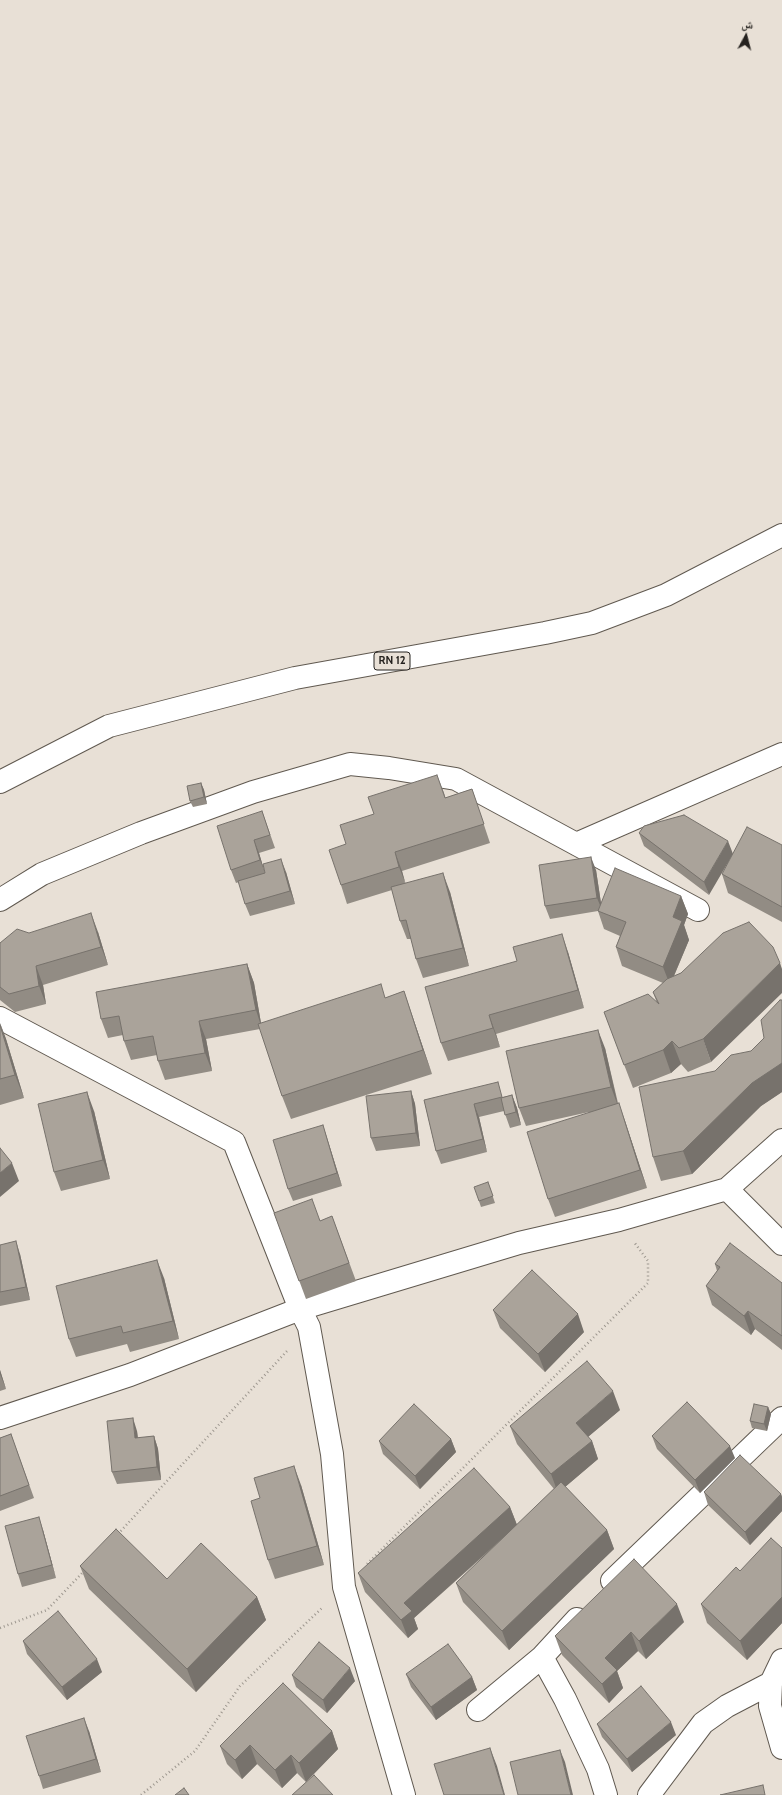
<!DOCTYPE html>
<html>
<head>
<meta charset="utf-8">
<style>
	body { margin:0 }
	#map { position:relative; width:782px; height:1795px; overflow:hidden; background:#e8e0d6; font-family:Cabin,"Noto Naskh Arabic",sans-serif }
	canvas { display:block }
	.north { position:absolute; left:726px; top:16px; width:40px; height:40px; -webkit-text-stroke:3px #e8e0d6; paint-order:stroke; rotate:7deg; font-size:11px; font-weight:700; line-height:16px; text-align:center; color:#25221f }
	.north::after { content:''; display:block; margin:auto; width:14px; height:18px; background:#25221f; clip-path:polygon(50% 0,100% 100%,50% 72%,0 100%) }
</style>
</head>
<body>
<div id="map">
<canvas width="782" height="1795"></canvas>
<div class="north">ش</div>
</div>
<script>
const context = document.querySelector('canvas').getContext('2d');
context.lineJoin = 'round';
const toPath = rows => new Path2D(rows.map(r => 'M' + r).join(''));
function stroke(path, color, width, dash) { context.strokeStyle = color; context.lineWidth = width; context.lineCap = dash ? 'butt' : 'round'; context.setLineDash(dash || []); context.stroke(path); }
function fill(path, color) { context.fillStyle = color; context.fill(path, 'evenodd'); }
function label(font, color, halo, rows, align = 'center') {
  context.font = font + ' Cabin,sans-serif'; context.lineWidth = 3.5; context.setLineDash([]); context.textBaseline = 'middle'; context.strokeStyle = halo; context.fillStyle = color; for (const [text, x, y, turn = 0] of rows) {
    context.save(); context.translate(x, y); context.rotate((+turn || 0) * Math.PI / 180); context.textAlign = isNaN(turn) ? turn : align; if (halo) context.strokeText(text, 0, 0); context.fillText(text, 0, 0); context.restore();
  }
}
const path = toPath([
	[118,1534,287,1351],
	[367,1564,648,1283,648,1261,634,1242],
	[0,1628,47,1610,85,1570],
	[141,1795,195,1751,240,1686,323,1607]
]);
const minor = toPath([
	[576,844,782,754],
	[0,900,42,874,141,833,253,792,350,764,389,768,456,779,698,910],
	[0,1018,234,1142,300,1309,309,1327,332,1454,344,1587,404,1795],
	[727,1189,782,1244],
	[0,1418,130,1375,300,1309,519,1243,619,1220,727,1189,782,1140],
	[612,1581,782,1418],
	[542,1657,577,1619],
	[782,1660,771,1683,770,1706,782,1748],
	[478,1710,542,1657,565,1699,598,1769,606,1795],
	[649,1795,703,1723,727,1706,771,1683]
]);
const primary = toPath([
	[0,782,109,726,295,678,545,633,592,623,666,595,782,535]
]);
const wall = toPath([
	[201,783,204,790,207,804,193,807,190,801],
	[472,789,490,843,402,871,405,883,450,892,469,966,423,978,416,959,411,939,407,939,400,921,392,890,347,904,341,885,346,844,445,798],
	[262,811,275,848,259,853,265,873,286,872,295,904,250,916,245,904,239,882,236,883,231,870],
	[684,815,709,895,644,846,639,833],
	[782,845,782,922,728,893,722,874],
	[596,870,601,903,681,896,688,914,684,925,689,940,674,976,681,973,711,1062,688,1072,681,1064,671,1073,633,1088,604,1012,657,1003,653,992,663,983,622,966,616,947,620,936,604,929,598,911,550,919,545,906],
	[98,932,108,965,43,985,46,1004,15,1012,0,1000,0,943,29,933],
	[568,952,584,1008,496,1034,500,1047,448,1061,441,1043,517,961],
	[247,964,254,983,261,1023,385,998,404,991,412,1015,432,1074,291,1119,282,1096,260,1029,206,1039,212,1071,165,1080,158,1061,157,1055,131,1060,124,1041,123,1035,108,1038,101,1019],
	[782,1000,782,1092,761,1106,692,1174,661,1181,653,1157,715,1071,751,1051,764,1038],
	[0,1023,6,1039,24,1098,0,1105],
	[605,1048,618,1103,625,1121,647,1188,555,1217,548,1199,589,1112,526,1126,519,1108],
	[411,1091,415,1104,420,1146,376,1151,371,1138],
	[512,1095,517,1108,521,1125,510,1128,504,1111,479,1117,487,1152,441,1164,436,1151,424,1100,503,1097],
	[94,1111,110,1179,61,1191,54,1172],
	[323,1125,327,1138,342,1186,293,1201,288,1189],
	[488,1182,495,1203,481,1207,479,1201],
	[274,1213,320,1221,332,1216,356,1281,306,1299],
	[0,1245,20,1254,30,1300,0,1306],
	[715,1264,782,1283,782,1350,755,1329,751,1335,712,1305,706,1286,717,1271],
	[164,1278,179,1339,130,1352,127,1344,76,1357,69,1339],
	[493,1310,584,1332,545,1372,500,1328],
	[0,1370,6,1389,0,1391],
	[768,1407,771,1414,767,1431,752,1428,750,1421],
	[620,1410,588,1437,592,1441,598,1459,565,1487,607,1530,614,1549,509,1650,463,1602,456,1583,504,1538,414,1618,418,1629,408,1638,365,1592,358,1573,510,1507,517,1525,554,1489,517,1444,510,1426],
	[137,1431,138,1438,154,1436,158,1449,161,1480,117,1484,112,1472],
	[11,1434,34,1498,0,1511,0,1438],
	[652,1436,735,1458,700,1493,657,1449],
	[451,1439,456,1452,420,1489,383,1454,379,1441],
	[301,1485,324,1565,275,1579,268,1560,260,1498],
	[704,1492,781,1494,782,1497,782,1511,750,1545,708,1505],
	[43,1530,56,1578,22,1587,18,1574],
	[782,1548,782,1623,747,1660,707,1623,701,1604],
	[80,1566,167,1579,257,1597,266,1620,196,1692,89,1589],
	[684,1622,646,1659,638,1651,617,1671,623,1688,609,1703,562,1655,555,1636],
	[23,1641,102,1672,67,1700,27,1654],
	[406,1674,472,1677,477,1690,436,1720,411,1687],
	[292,1675,355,1681,327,1713,296,1687],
	[597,1724,676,1735,632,1772,602,1737],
	[89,1731,101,1772,43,1789,39,1776],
	[332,1731,338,1749,306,1782,297,1773,282,1788,257,1764,242,1779,227,1764,220,1746]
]);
const shadedWall = toPath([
	[437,775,444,793,451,816,445,798],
	[201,783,204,790,207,804,204,797],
	[254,840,259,853,265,873,260,860],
	[728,841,733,854,709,895,704,882],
	[395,852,402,871,406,885,399,867],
	[591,857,596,870,602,910,597,898],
	[281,859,286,872,295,904,290,891],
	[443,873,450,892,469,966,463,948],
	[681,896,688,914,684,925,689,940,670,985,663,967,673,917],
	[91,913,98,932,108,965,101,947],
	[562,934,568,952,584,1008,578,990],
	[780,963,782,969,782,993,711,1062,703,1039],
	[247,964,254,983,262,1029,256,1010],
	[36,966,43,985,46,1004,39,986],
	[404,991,412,1015,432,1074,423,1050],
	[489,1015,496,1034,500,1047,493,1028],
	[199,1021,206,1039,212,1071,205,1053],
	[0,1023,6,1039,24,1098,15,1075],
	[598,1030,605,1048,618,1106,611,1087],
	[672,1041,681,1064,671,1073,663,1050],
	[782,1063,782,1092,761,1106,692,1174,683,1151,752,1083],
	[411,1091,415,1104,420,1146,416,1133],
	[87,1092,94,1111,110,1179,103,1160],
	[512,1095,517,1108,521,1125,516,1112],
	[619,1103,625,1121,647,1188,640,1170],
	[474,1104,479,1117,487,1152,483,1139],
	[323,1125,327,1138,342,1186,337,1173],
	[12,1163,19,1181,0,1197,0,1173],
	[16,1241,20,1254,30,1300,26,1287],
	[157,1260,164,1278,179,1339,173,1321],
	[748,1311,755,1329,751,1335,744,1316],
	[578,1314,584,1332,545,1372,538,1354],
	[0,1370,6,1389,0,1374],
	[613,1391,620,1410,583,1441,576,1423],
	[768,1407,771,1414,767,1431,764,1424],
	[133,1418,137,1431,139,1451,135,1438],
	[154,1436,158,1449,161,1480,157,1467],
	[451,1439,456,1452,420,1489,415,1476],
	[592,1441,598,1459,558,1493,551,1474],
	[730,1446,735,1458,700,1493,695,1480],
	[294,1466,301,1485,324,1565,317,1546],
	[781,1494,782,1497,782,1511,750,1545,745,1532],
	[510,1507,517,1525,414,1618,418,1629,408,1638,401,1620,404,1603],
	[39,1517,43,1530,56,1578,52,1565],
	[607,1530,614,1549,509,1650,502,1631],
	[257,1597,266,1620,196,1692,187,1669],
	[782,1597,782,1623,747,1660,740,1641],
	[677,1604,684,1622,646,1659,639,1641],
	[631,1632,638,1651,617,1671,623,1688,609,1703,602,1684,605,1658],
	[97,1659,102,1672,67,1700,62,1687],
	[350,1668,355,1681,327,1713,323,1700],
	[472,1677,477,1690,436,1720,431,1707],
	[84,1718,89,1731,101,1772,96,1759],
	[671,1722,676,1735,632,1772,627,1759],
	[332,1731,338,1749,306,1782,299,1763],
	[250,1745,257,1764,242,1779,235,1760],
	[490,1748,497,1766,505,1795,504,1795],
	[560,1750,565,1762,573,1795,571,1795],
	[291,1755,297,1773,282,1788,275,1770]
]);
const building = toPath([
	[437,775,445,798,472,789,484,824,395,852,399,867,341,885,329,850,346,844,340,825,374,814,368,797,437,775],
	[201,783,204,797,190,801,187,786,201,783],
	[262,811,270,835,254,840,260,860,231,870,217,826,262,811],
	[684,815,728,841,704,882,639,833,644,826,684,815],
	[747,827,782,845,782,907,722,874,747,827],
	[591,857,597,898,545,906,539,865,591,857],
	[281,859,290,891,245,904,238,881,265,873,263,864,281,859],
	[615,868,681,896,673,917,682,921,663,967,616,947,626,922,598,911,615,868],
	[443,873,463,948,416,959,406,920,400,921,391,887,443,873],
	[91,913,101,947,36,966,39,986,9,994,0,987,0,943,17,929,29,933,91,913],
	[749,922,773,947,780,963,703,1039,679,1048,672,1041,663,1050,624,1065,604,1012,648,994,659,1004,653,992,667,979,681,973,723,933,749,922],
	[562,934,578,990,489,1015,493,1028,441,1043,425,987,517,961,513,947,562,934],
	[247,964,256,1010,199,1021,205,1053,158,1061,153,1036,124,1041,119,1016,101,1019,96,992,247,964],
	[381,984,385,998,404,991,423,1050,282,1096,258,1024,381,984],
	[780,1000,782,1000,782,1063,752,1083,683,1151,653,1157,639,1087,715,1071,731,1055,751,1051,764,1038,761,1020,780,1000],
	[0,1025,15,1075,0,1079,0,1025],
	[598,1030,611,1087,519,1108,506,1051,598,1030],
	[498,1082,502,1097,474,1104,483,1139,436,1151,424,1100,498,1082],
	[411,1091,416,1133,371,1138,366,1096,411,1091],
	[87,1092,103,1160,54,1172,38,1104,87,1092],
	[512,1095,516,1112,505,1115,501,1098,512,1095],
	[619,1103,640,1170,548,1199,527,1132,619,1103],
	[323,1125,337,1173,288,1189,273,1140,323,1125],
	[0,1148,12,1163,0,1173,0,1148],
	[488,1182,493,1196,479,1201,474,1187,488,1182],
	[312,1199,320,1221,332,1216,349,1263,299,1281,274,1213,312,1199],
	[16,1241,26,1287,0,1292,0,1245,16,1241],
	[730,1243,782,1283,782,1336,748,1311,744,1316,706,1286,720,1267,715,1264,730,1243],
	[157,1260,173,1321,123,1333,121,1326,69,1339,56,1286,157,1260],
	[532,1270,578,1314,538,1354,493,1310,532,1270],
	[587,1361,613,1391,576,1423,592,1441,551,1474,510,1426,587,1361],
	[687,1402,730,1446,695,1480,652,1436,687,1402],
	[414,1404,451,1439,415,1476,379,1441,414,1404],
	[754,1404,768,1407,764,1424,750,1421,754,1404],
	[133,1418,135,1438,154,1436,157,1467,112,1472,107,1421,133,1418],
	[11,1434,29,1485,0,1496,0,1438,11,1434],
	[740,1455,781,1494,745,1532,704,1492,740,1455],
	[294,1466,317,1546,268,1560,251,1501,260,1498,254,1478,294,1466],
	[474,1468,510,1507,404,1603,412,1611,401,1620,358,1573,474,1468],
	[561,1482,607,1530,502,1631,456,1583,561,1482],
	[39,1517,52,1565,18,1574,5,1526,39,1517],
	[116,1529,167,1579,201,1543,257,1597,187,1669,80,1566,116,1529],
	[771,1538,782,1548,782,1597,740,1641,701,1604,736,1567,740,1571,771,1538],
	[634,1559,677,1604,639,1641,631,1632,605,1658,617,1670,602,1684,555,1636,634,1559],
	[58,1611,97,1659,62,1687,23,1641,58,1611],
	[319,1642,350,1668,323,1700,292,1675,319,1642],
	[448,1644,472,1677,431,1707,406,1674,448,1644],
	[283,1683,332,1731,299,1763,291,1755,275,1770,250,1745,235,1760,220,1746,283,1683],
	[641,1686,671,1722,627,1759,597,1724,641,1686],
	[84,1718,96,1759,39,1776,26,1736,84,1718],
	[490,1748,504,1795,444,1795,434,1764,490,1748],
	[560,1750,571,1795,518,1795,510,1762,560,1750],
	[314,1775,333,1795,292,1795,314,1775],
	[763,1785,765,1795,720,1795,763,1785],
	[184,1788,189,1795,175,1795,184,1788]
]);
const shields = [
	[392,661,36]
];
const shieldNames = [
	["RN 12",392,661]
];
stroke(minor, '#605950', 24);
stroke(primary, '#605950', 24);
stroke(path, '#9d978f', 2.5, [1, 3]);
stroke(minor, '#fff', 22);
stroke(primary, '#fff', 22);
fill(wall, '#928c84');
fill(shadedWall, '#77726c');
fill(building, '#aaa39a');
stroke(building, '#77726c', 1);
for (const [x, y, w] of shields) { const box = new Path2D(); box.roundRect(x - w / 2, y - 9, w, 18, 3); context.fillStyle = '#e8e0d6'; context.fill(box); stroke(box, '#25221f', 1); }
label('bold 11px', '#25221f', null, shieldNames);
</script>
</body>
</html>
